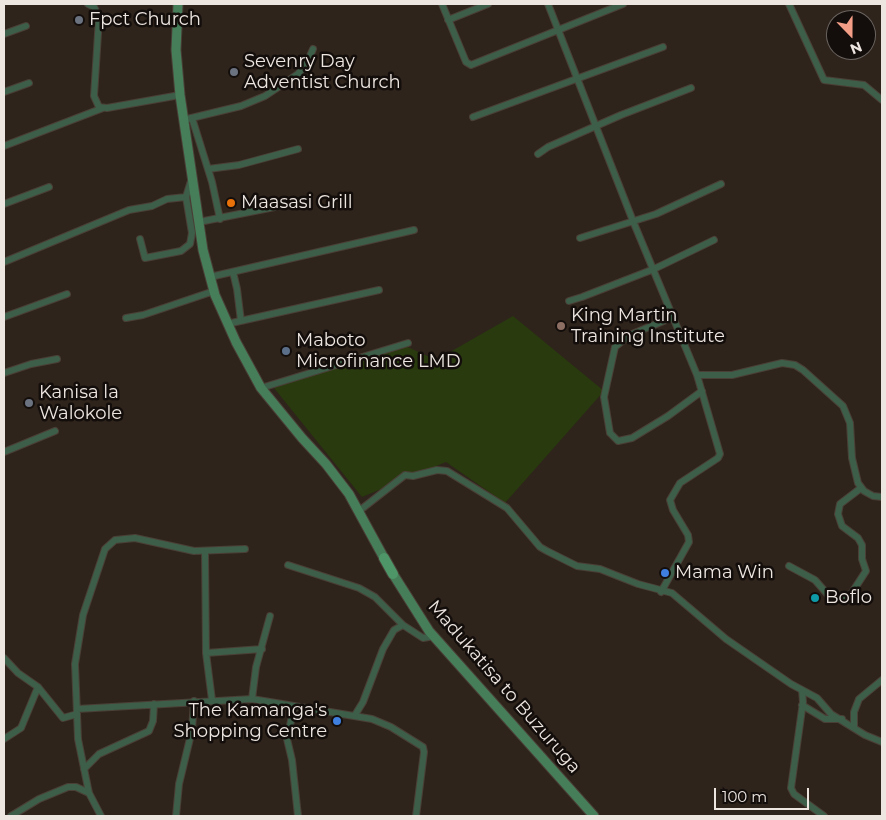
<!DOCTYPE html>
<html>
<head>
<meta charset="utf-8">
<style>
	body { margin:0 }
	#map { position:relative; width:886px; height:820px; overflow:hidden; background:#2f241c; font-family:Montserrat,sans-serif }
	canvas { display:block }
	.frame { position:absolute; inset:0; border:5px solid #ede5e0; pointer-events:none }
	.north { position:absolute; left:826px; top:10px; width:50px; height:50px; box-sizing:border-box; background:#130e0b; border:1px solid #6a6460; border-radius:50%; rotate:158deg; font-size:14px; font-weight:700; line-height:20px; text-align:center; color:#ede5e0 }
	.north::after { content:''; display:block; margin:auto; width:18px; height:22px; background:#f49e88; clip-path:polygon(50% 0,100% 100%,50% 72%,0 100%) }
	.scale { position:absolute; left:714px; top:788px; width:95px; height:22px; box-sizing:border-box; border:2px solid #ede5e0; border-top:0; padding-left:6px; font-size:15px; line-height:18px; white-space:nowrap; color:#ede5e0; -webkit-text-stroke:4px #130e0b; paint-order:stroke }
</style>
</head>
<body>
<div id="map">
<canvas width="886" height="820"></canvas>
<div class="frame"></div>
<div class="north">N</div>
<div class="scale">100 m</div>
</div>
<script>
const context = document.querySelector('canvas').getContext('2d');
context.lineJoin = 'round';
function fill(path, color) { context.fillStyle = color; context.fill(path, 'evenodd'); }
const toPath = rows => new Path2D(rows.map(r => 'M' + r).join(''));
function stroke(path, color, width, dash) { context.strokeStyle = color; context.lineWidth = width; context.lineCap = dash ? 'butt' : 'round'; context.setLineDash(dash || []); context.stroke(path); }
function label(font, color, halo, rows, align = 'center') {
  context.font = font + ' Montserrat,sans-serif'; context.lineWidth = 5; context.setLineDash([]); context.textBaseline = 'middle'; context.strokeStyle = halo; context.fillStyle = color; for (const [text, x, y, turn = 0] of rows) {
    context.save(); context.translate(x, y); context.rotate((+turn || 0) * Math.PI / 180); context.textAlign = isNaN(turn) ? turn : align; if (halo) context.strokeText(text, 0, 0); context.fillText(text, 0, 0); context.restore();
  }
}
const green = toPath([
	[513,316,604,391,505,503,446,462,362,497,274,388,401,344,436,360]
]);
const minor = toPath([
	[88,4,94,7,99,18,94,96,99,107,107,108,180,95],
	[442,4,466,62,471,65,623,4],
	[548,4,633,221,697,375,720,454,718,458,680,483,670,500,673,510,688,535,689,542,661,592],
	[789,4,824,80,864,85,882,100],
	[448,20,488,4],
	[4,34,26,26],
	[4,92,29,83],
	[473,117,663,47],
	[192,118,212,182,220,219],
	[183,120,241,106,265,96,298,74,307,63,313,49],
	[4,146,103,108],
	[538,154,548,147,621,115,691,88],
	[208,169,239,165,298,149],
	[4,204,49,187],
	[199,222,305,201],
	[580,238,656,214,721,184],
	[140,239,145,258,181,251,190,244,192,233,186,197],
	[4,262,129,210,152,206,167,199,186,197,191,181],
	[233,272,237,289,241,321],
	[210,277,414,230],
	[569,301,582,297,654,269,714,240],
	[4,317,67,294],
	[673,317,630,335,615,347,604,397,610,433,618,441,632,438,668,416,702,391],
	[126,318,143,315,214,291],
	[227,324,379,290],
	[4,373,31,364,57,359],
	[697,375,732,375,782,363,795,365,803,370,843,406,850,423,852,458,858,483,864,491,873,496,882,497],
	[261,388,408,343],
	[4,452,55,431],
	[359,511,405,475,413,476,437,470,447,471,507,508,540,547,547,551,577,566,600,569,638,584,672,593,726,639,791,684,817,698,831,714,865,735,882,742],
	[205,551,206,653,212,700],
	[288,565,359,588,375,597,403,625],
	[789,566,815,580,829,596,838,598,851,594,866,571,862,559,862,545,858,538,842,526,838,514,840,504,861,488],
	[206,653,262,649],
	[4,658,18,673,38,687,63,718,77,714],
	[802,690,803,702,791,788,794,794,824,816],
	[252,699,256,667,270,616],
	[802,705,825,719,842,719],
	[294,707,287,739,292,760,298,816],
	[77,709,252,699,372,719,391,727,423,747,424,752,416,816],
	[355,715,363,702,383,649,394,630,403,625,423,638,435,636],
	[854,727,854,712,859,699,882,680],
	[4,739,21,728,38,687],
	[84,769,99,754,149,731,153,721,154,704],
	[11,816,39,799,68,787,76,787,89,793],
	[101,816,89,793,78,739,75,664,83,615,105,549,115,540,135,538,194,551,245,549],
	[176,816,179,784,192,730,194,701]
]);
const secondary = toPath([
	[178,4,176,50,180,95,203,250,215,295,236,342,261,388,302,438,326,464,349,494,384,558],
	[393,574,429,631,594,816]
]);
const primary = toPath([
	[384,558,393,574]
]);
const markers = [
	[79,20,5,"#6b7280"],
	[234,72,5,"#6b7280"],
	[231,203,5,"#e8710a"],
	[561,326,5,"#8d6e63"],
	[286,351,5,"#5c6f8a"],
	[29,403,5,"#6b7280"],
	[665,573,5,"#3f7fe0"],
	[815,598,5,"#0f9aa8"],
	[337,721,5,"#3f7fe0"]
];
const poiNames = [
	["Fpct Church",89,20],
	["Sevenry Day",244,62],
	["Adventist Church",244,83],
	["Maasasi Grill",241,203],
	["King Martin",571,316],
	["Training Institute",571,337],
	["Maboto",296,341],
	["Microfinance LMD",296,362],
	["Kanisa la",39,393],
	["Walokole",39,414],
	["Mama Win",675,573],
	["Boflo",825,598],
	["The Kamanga's",327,711,"right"],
	["Shopping Centre",327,732,"right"]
];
const streetNames = [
	["Madukatisa to Buzuruga",504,687,49]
];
fill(green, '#283a0e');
stroke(minor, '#4a3f37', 8);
stroke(secondary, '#4a3f37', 11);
stroke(primary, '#4a3f37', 12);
stroke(minor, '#3d5e48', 6);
stroke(secondary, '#477e5a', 9);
stroke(primary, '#4e9568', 10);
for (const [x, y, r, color] of markers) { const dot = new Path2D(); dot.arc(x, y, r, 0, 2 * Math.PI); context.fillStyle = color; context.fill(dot); stroke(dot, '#130e0b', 2); }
label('18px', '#ede5e0', '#130e0b', poiNames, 'left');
label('18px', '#ede5e0', '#130e0b', streetNames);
</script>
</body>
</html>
